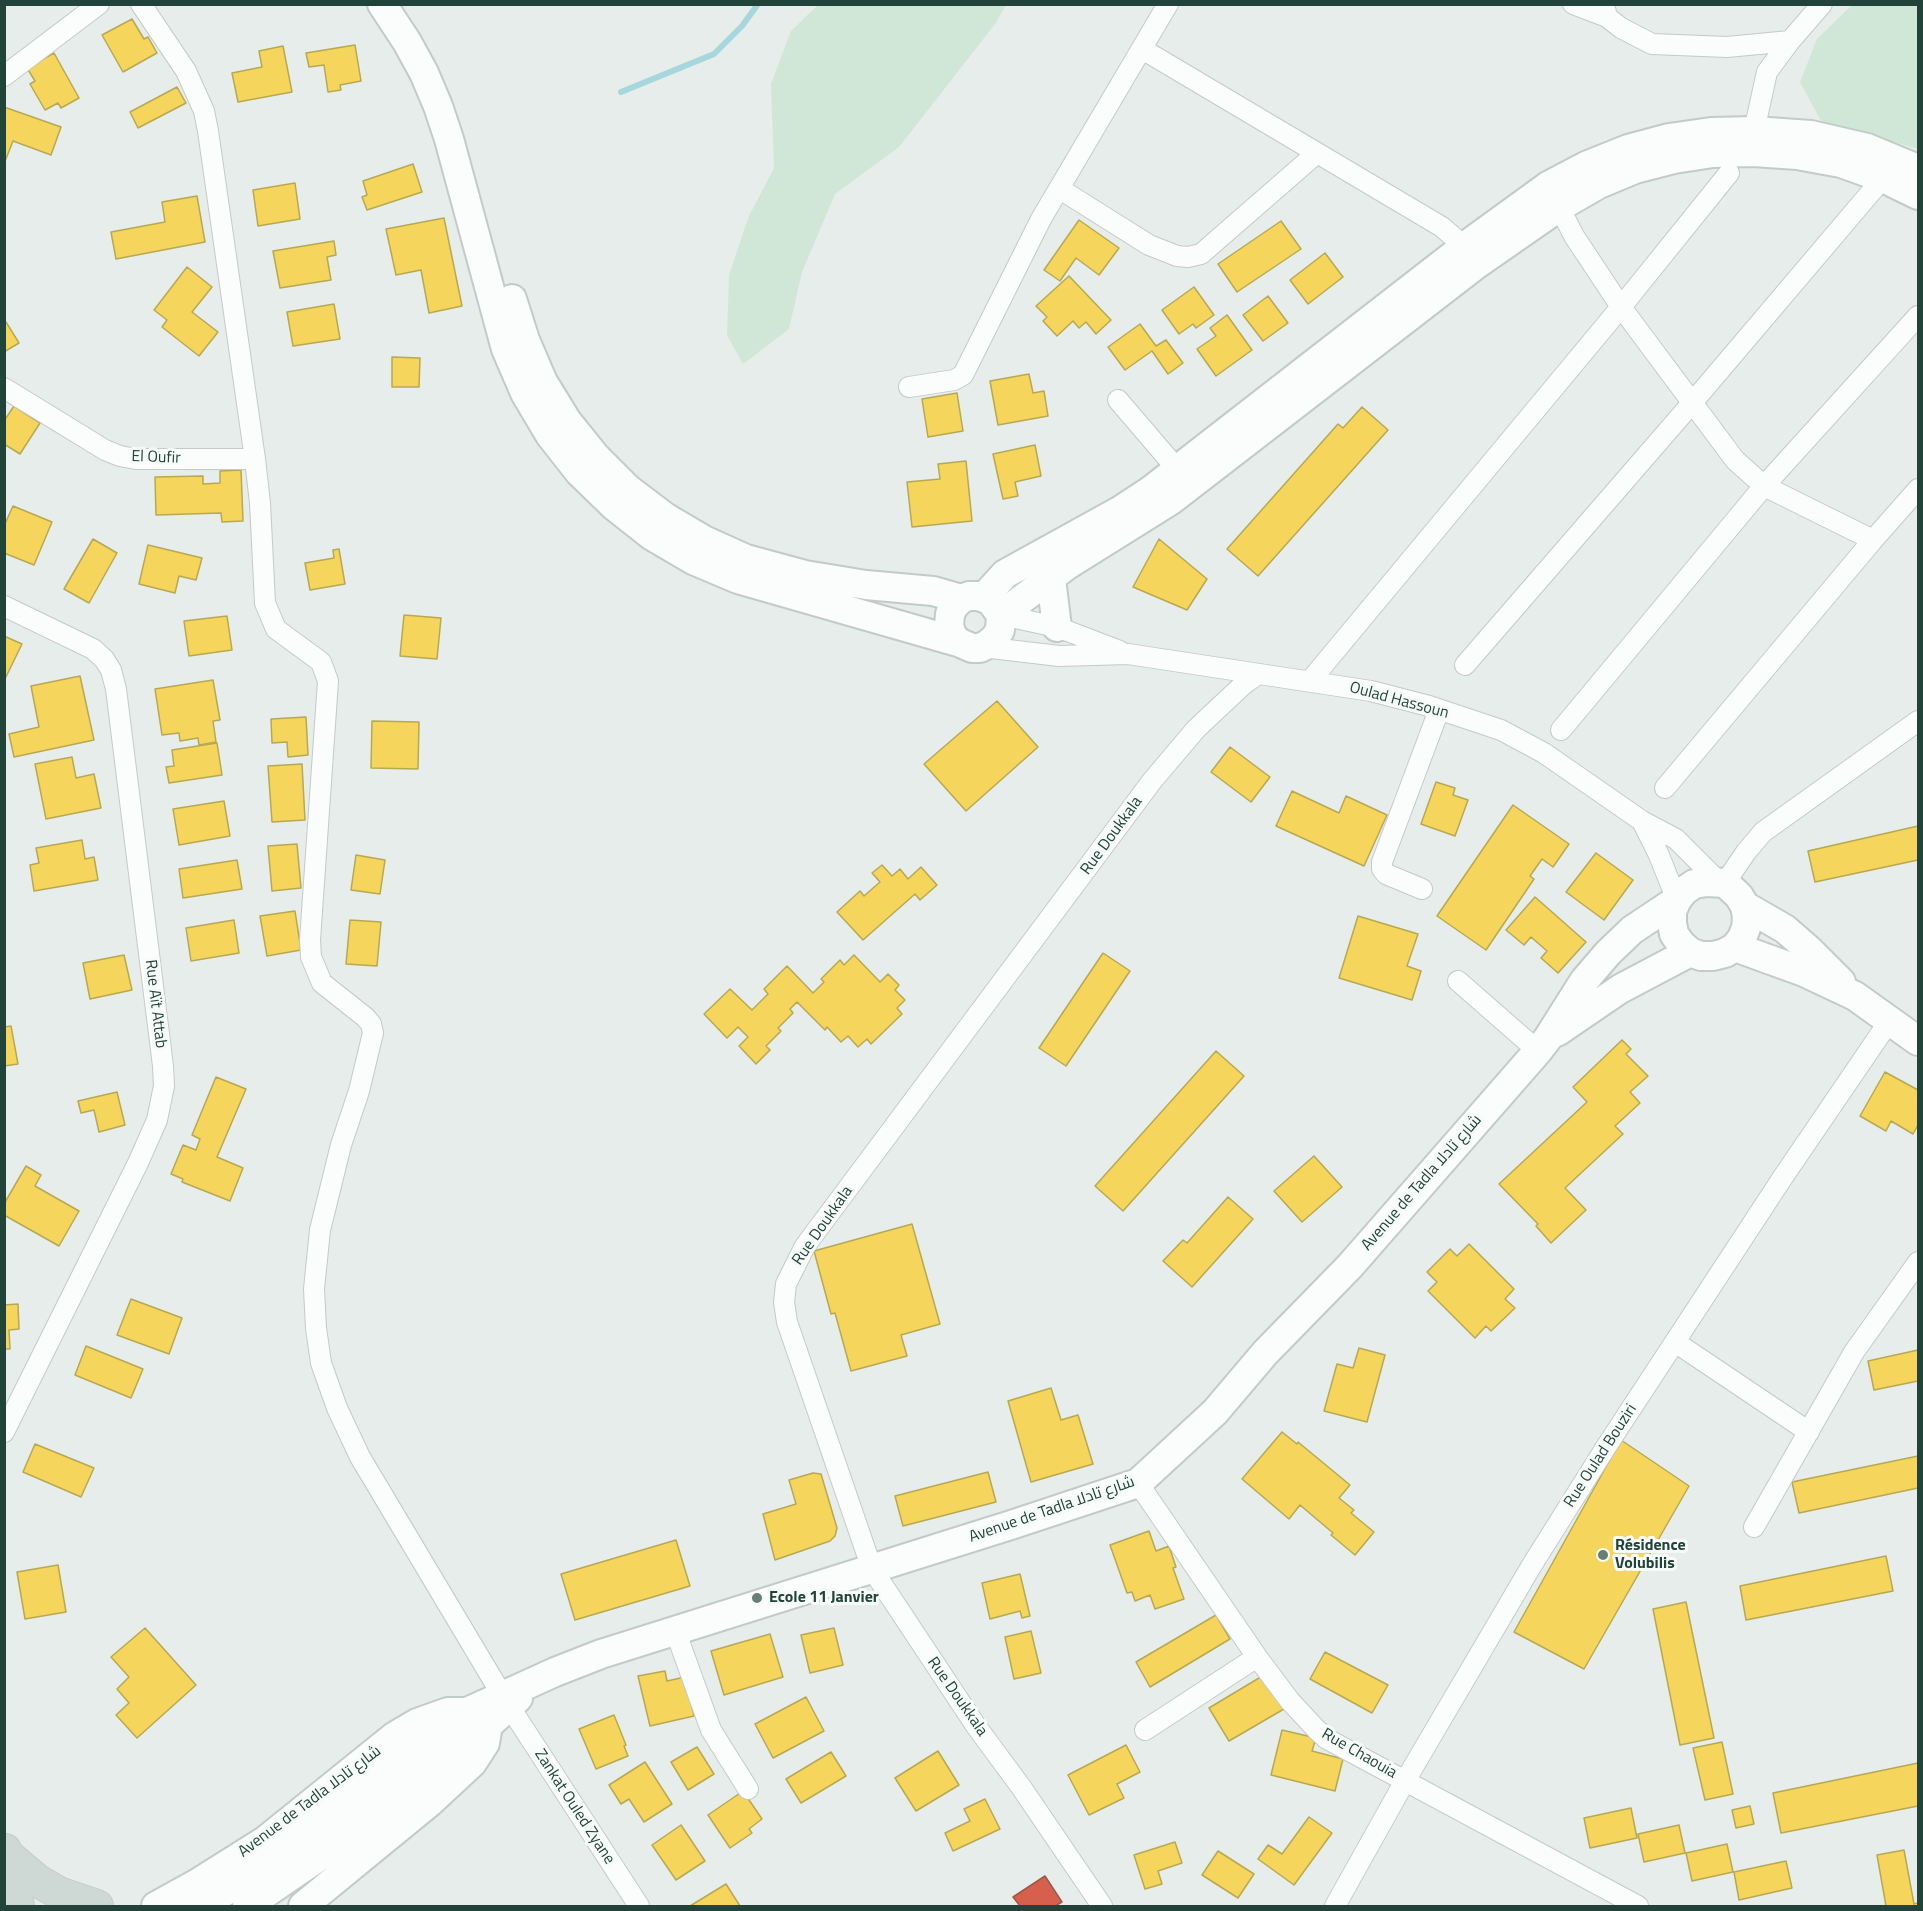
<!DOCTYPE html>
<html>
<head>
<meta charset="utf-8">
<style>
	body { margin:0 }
	#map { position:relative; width:1923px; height:1911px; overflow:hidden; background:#e7edea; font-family:"Titillium Web",sans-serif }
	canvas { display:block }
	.frame { position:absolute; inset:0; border:6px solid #224339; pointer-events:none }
</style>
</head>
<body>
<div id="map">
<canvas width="1923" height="1911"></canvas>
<div class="frame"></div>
</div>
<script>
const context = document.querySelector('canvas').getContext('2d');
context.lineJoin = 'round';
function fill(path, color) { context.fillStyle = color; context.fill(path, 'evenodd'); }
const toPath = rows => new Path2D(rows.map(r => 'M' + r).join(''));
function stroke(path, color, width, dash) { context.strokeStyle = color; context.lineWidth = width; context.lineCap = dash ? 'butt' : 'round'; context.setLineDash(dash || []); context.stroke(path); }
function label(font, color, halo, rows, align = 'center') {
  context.font = font + ' "Titillium Web",Cairo,sans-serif'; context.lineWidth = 6; context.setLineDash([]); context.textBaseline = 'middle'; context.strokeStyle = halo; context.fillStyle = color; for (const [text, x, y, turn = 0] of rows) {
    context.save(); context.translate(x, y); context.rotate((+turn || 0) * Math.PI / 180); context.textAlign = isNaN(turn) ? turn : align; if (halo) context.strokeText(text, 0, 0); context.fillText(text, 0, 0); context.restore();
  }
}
const green = toPath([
	[818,5,1006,5,995,24,899,147,835,194,802,272,789,329,743,364,727,335,729,275,749,216,774,168,771,84,791,31],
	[1852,5,1918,5,1918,149,1821,121,1800,82,1817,39]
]);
const homes = toPath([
	[132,19,144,39,148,37,157,53,123,72,102,35,132,19],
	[355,45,361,81,340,85,341,90,328,92,324,65,309,67,306,53,355,45],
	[283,46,292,92,238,102,232,73,262,67,259,51,283,46],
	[54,53,79,98,61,108,58,103,45,110,30,84,35,81,27,68,54,53],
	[177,87,186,103,138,128,130,112,177,87],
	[4,107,61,127,51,155,13,141,4,164,4,107],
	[413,164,422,192,367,210,362,197,367,195,363,181,413,164],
	[295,183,300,219,258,226,253,190,295,183],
	[197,196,205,242,116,259,111,232,165,222,162,202,197,196],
	[444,218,462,306,429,313,421,270,396,275,386,229,444,218],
	[1079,220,1119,248,1099,275,1076,258,1060,281,1044,270,1079,220],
	[1281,221,1301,249,1237,292,1218,264,1281,221],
	[334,241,336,255,327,257,331,280,280,288,273,251,334,241],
	[1325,253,1343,277,1308,304,1290,280,1325,253],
	[187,267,212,287,192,312,218,332,199,356,162,327,167,320,154,310,187,267],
	[1069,276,1111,320,1096,334,1086,322,1079,328,1073,321,1057,336,1043,321,1047,317,1036,306,1069,276],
	[1194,287,1214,315,1196,328,1193,324,1179,334,1162,310,1194,287],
	[1268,296,1288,323,1263,341,1243,315,1268,296],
	[334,304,340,339,293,346,287,312,334,304],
	[1227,315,1252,350,1216,376,1197,349,1216,336,1210,328,1227,315],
	[6,322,19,343,4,352,4,323,6,322],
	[1140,324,1156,346,1166,340,1183,363,1168,374,1152,351,1125,370,1108,347,1140,324],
	[392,357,420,358,419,387,392,387,392,357],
	[1029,374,1033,393,1044,391,1048,416,998,425,990,381,1029,374],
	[957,393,963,431,928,437,922,399,957,393],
	[14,406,40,423,20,454,4,444,4,421,14,406],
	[1362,407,1388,430,1258,576,1227,549,1338,424,1343,428,1362,407],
	[1035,445,1041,476,1015,482,1018,496,1003,499,993,454,1035,445],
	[966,461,972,521,912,527,907,482,940,479,938,464,966,461],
	[241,470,243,521,222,522,221,513,156,515,155,477,203,476,203,484,220,483,220,471,241,470],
	[13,506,52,522,34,565,4,553,4,526,13,506],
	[93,539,117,553,89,603,64,589,93,539],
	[1159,539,1207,579,1187,610,1133,587,1159,539],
	[148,545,202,558,196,580,179,576,175,593,139,584,148,545],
	[339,549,345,584,310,590,305,563,334,558,333,550,339,549],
	[404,615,441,618,437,659,400,656,404,615],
	[227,616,232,650,189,656,184,621,227,616],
	[4,636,22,644,4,681,4,636],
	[80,676,94,740,14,757,9,734,39,727,31,686,80,676],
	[213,680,220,720,213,721,216,742,199,745,198,738,180,741,179,733,162,735,155,689,213,680],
	[997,701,1038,747,966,811,924,764,997,701],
	[306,717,308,755,288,757,287,742,272,743,271,719,306,717],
	[372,721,419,722,418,769,371,768,372,721],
	[217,743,222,775,169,783,166,767,174,766,172,750,217,743],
	[1230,747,1270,777,1251,802,1211,772,1230,747],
	[72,757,76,778,94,774,101,808,46,819,35,764,72,757],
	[302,764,305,820,272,822,268,766,302,764],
	[1436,782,1455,788,1453,795,1468,800,1455,836,1421,824,1436,782],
	[1292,791,1339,813,1346,796,1387,815,1364,866,1276,826,1292,791],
	[224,801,230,836,179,845,173,809,224,801],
	[1513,805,1569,844,1553,867,1542,859,1530,876,1534,879,1486,950,1437,916,1513,805],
	[1918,826,1918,860,1815,882,1808,851,1918,826],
	[82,840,85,859,94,857,98,880,34,891,30,865,39,863,36,848,82,840],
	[297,844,301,888,272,891,268,846,297,844],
	[1596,853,1633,880,1604,920,1566,892,1596,853],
	[356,855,385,860,380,894,351,890,356,855],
	[237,860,242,889,183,898,179,869,237,860],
	[882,865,892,876,900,869,908,879,921,867,937,885,920,900,915,894,863,940,837,912,860,891,864,896,880,882,872,873,882,865],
	[1535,897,1586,942,1558,973,1541,958,1547,951,1531,937,1524,945,1506,930,1535,897],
	[295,911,301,950,267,956,260,916,295,911],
	[1358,916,1418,934,1407,966,1421,971,1412,1000,1339,978,1358,916],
	[234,920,239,953,191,961,186,928,234,920],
	[350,920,381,922,377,966,346,964,350,920],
	[1103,953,1130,971,1066,1066,1039,1048,1103,953],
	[124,955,132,990,90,999,83,963,124,955],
	[854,955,880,982,888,974,899,985,895,990,905,1000,897,1008,902,1014,871,1044,867,1039,858,1047,848,1036,841,1042,827,1027,825,1030,797,1002,790,1009,793,1013,778,1028,781,1031,766,1046,770,1050,756,1064,739,1046,748,1037,738,1027,727,1038,704,1014,730,989,752,1010,768,994,764,989,787,966,813,993,824,982,821,979,840,960,844,965,854,955],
	[11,1026,18,1064,4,1066,4,1027,11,1026],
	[1622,1040,1631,1049,1626,1054,1648,1076,1630,1092,1640,1103,1615,1126,1623,1134,1565,1188,1586,1210,1551,1243,1536,1226,1538,1224,1499,1184,1587,1102,1573,1087,1622,1040],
	[1216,1051,1244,1076,1123,1211,1095,1186,1216,1051],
	[1885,1072,1918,1090,1918,1125,1913,1134,1891,1121,1886,1131,1860,1116,1885,1072],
	[216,1077,246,1089,217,1157,243,1168,230,1201,182,1182,183,1179,171,1174,183,1145,196,1150,200,1139,192,1135,216,1077],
	[117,1092,125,1125,99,1132,94,1110,81,1113,78,1101,117,1092],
	[1314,1156,1342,1187,1302,1222,1274,1191,1314,1156],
	[26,1166,41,1175,35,1186,79,1211,59,1246,4,1215,4,1204,26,1166],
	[1228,1197,1253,1219,1192,1287,1163,1261,1183,1240,1187,1243,1228,1197],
	[912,1224,940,1324,901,1335,907,1356,851,1371,835,1313,831,1314,814,1251,912,1224],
	[1469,1244,1514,1289,1505,1299,1515,1308,1491,1331,1486,1326,1475,1338,1428,1291,1437,1282,1427,1272,1450,1249,1457,1256,1469,1244],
	[131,1299,182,1318,169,1354,117,1335,131,1299],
	[18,1304,19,1329,9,1330,10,1349,4,1349,4,1305,18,1304],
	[86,1346,143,1369,131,1398,75,1375,86,1346],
	[1359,1348,1385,1355,1367,1422,1324,1411,1337,1364,1353,1368,1359,1348],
	[1918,1350,1918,1381,1874,1390,1868,1361,1918,1350],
	[1051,1388,1061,1420,1078,1415,1093,1464,1031,1482,1008,1401,1051,1388],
	[1282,1432,1297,1444,1298,1442,1350,1485,1339,1498,1354,1510,1351,1513,1374,1532,1355,1555,1331,1535,1333,1533,1300,1505,1289,1519,1242,1479,1282,1432],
	[1621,1440,1689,1486,1584,1669,1514,1632,1621,1440],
	[35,1444,94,1468,81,1497,23,1472,35,1444],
	[1918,1456,1918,1488,1799,1513,1792,1482,1918,1456],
	[988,1472,996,1502,903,1526,895,1496,988,1472],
	[813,1473,821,1474,837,1528,835,1536,830,1541,775,1560,763,1514,796,1504,789,1480,813,1473],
	[1149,1531,1156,1551,1169,1546,1176,1567,1173,1568,1184,1599,1155,1609,1150,1595,1135,1601,1132,1592,1127,1593,1110,1545,1149,1531],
	[676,1540,690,1586,575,1620,561,1574,676,1540],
	[1886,1556,1893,1591,1746,1620,1740,1586,1886,1556],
	[58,1565,66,1612,25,1619,17,1572,58,1565],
	[1020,1574,1030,1616,1022,1618,1020,1611,990,1619,982,1583,1020,1574],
	[1686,1602,1714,1738,1680,1745,1653,1609,1686,1602],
	[1216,1615,1230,1639,1150,1687,1136,1662,1216,1615],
	[145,1628,196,1685,137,1738,116,1715,129,1703,117,1689,129,1677,111,1657,145,1628],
	[834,1628,843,1665,810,1673,801,1635,834,1628],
	[1031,1631,1041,1673,1014,1679,1005,1637,1031,1631],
	[770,1634,783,1677,724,1695,711,1651,770,1634],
	[1325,1652,1388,1685,1372,1713,1310,1679,1325,1652],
	[665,1671,667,1681,685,1677,694,1716,650,1726,638,1676,665,1671],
	[1264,1675,1284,1709,1229,1741,1209,1708,1264,1675],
	[806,1697,824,1731,773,1758,755,1724,806,1697],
	[614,1715,626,1745,624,1746,628,1756,596,1769,579,1729,614,1715],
	[1282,1730,1316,1738,1312,1751,1343,1759,1335,1791,1271,1775,1282,1730],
	[1722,1742,1733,1794,1705,1800,1693,1748,1722,1742],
	[1126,1745,1140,1772,1117,1784,1124,1798,1089,1815,1068,1775,1126,1745],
	[697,1747,714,1774,688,1790,671,1762,697,1747],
	[938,1751,959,1785,916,1811,895,1778,938,1751],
	[831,1752,846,1776,801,1803,786,1779,831,1752],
	[645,1762,672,1804,644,1822,629,1799,621,1804,609,1785,645,1762],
	[1918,1763,1918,1806,1781,1833,1773,1793,1918,1763],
	[743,1791,762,1819,749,1829,752,1833,730,1848,708,1815,743,1791],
	[985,1799,1000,1829,953,1851,945,1833,970,1821,964,1809,985,1799],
	[1750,1806,1754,1824,1736,1828,1732,1810,1750,1806],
	[1631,1808,1637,1838,1590,1848,1584,1818,1631,1808],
	[1309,1817,1332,1833,1294,1885,1258,1859,1268,1845,1282,1854,1309,1817],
	[681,1825,705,1861,676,1880,652,1845,681,1825],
	[1679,1825,1685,1853,1644,1862,1638,1834,1679,1825],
	[1175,1842,1182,1863,1158,1871,1162,1884,1145,1889,1134,1855,1175,1842],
	[1727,1844,1733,1872,1692,1881,1686,1853,1727,1844],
	[1904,1850,1914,1904,1918,1903,1918,1906,1886,1906,1877,1855,1904,1850],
	[1218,1851,1254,1874,1238,1898,1202,1875,1218,1851],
	[1786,1861,1792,1888,1739,1900,1734,1872,1786,1861],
	[726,1884,740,1906,690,1906,726,1884]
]);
const shops = toPath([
	[1045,1876,1062,1902,1055,1906,1020,1906,1013,1897,1045,1876]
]);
const stream = toPath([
	[621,92,714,54,742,26,758,4]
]);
const street = toPath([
	[141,4,186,71,204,111,208,131,255,459,260,503,265,603,276,629,321,662,328,681,310,940,311,957,322,983,365,1017,371,1024,373,1033,359,1091,341,1145,320,1230,314,1289,316,1328,321,1363,337,1408,360,1457,502,1695,639,1906],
	[1573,4,1607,17],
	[1604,4,1607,17,1621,28,1652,44,1727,47,1790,41],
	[1142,49,1442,227,1457,240,1471,256],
	[4,76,99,4],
	[1753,143,1754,131,1767,72,1790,41,1822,4],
	[1060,189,1149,245,1177,256,1188,257,1201,254,1317,153],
	[1554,197,1574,236,1621,307,1735,460,1764,486,1873,540],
	[909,387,954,380,963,375,1041,219,1168,4],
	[4,388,105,450,120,456,136,459,255,459],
	[1118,400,1177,469],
	[4,606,93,649,104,659,111,670,116,689,163,1066,164,1086,157,1120,138,1163,4,1432],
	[1001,615,1057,627,1120,651],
	[983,647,1059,656,1128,654,1371,691,1429,706,1501,730,1544,753,1642,821,1676,839,1720,883],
	[1465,665,1692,403,1883,178],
	[1310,681,1621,307,1729,173],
	[1561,730,1764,486,1918,316],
	[1665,788,1873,540,1918,489],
	[1642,821,1658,853,1677,900],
	[1725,883,1746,852,1763,832,1918,721],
	[1422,889,1386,874,1382,869,1382,862,1439,710],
	[1458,981,1538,1051],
	[1675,1342,1809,1432],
	[1138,1483,1257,1657,1290,1701,1316,1729,1327,1739,1638,1906],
	[1754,1527,1854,1352,1918,1262],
	[675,1630,711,1730,748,1789],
	[1145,1730,1257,1657],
	[1102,1906,1021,1787,976,1726,872,1569,787,1322,784,1302,786,1284,805,1246,1152,781,1196,729,1244,684,1258,674],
	[1335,1906,1405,1781,1532,1565,1606,1447,1783,1177,1890,1020]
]);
const secondary = toPath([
	[382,4,407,42,424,73,438,106,449,139,506,349,525,393,550,435,579,472,614,506,652,536,693,560,738,579,958,642,972,648,980,648,988,644,995,638,1000,630,1001,615,990,600,978,596,969,596,961,599,954,606,950,614,949,626,952,635,958,642],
	[512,299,525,340,543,382,567,421,596,457,628,489,665,517,704,540,746,559,805,575,866,585,933,591,961,599],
	[1051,579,1057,627],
	[984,597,1005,574,1121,510,1150,491,1464,247,1548,186,1588,165,1628,149,1669,138,1711,132,1754,131,1811,135,1867,148,1918,169],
	[1001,615,1066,566,1170,501,1477,264,1559,207,1599,184,1635,169,1674,159,1713,153,1753,152,1797,155,1841,163,1883,178,1918,195],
	[1707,882,1725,883,1739,896,1745,906,1747,917,1746,928,1742,938,1735,947,1725,953,1713,956,1701,956,1690,952,1681,944,1674,934,1672,923,1672,911,1677,900,1684,891,1694,884,1707,882],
	[1745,906,1785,929,1808,949,1841,982],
	[1735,947,1804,972,1855,996,1918,1041],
	[1557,1032,1620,989,1690,952],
	[156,1906,196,1884,266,1840,395,1736,417,1723,448,1712,467,1712,555,1672,601,1654,1011,1525,1138,1483,1215,1412,1265,1353,1350,1266,1538,1051,1548,1038,1584,981,1608,953,1632,930,1677,900],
	[201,1906,260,1870,347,1807,466,1713],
	[247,1906,326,1852,387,1807,487,1725],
	[303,1906,430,1802,472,1763,485,1743,488,1725,518,1698]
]);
const primary = toPath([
	[5,1850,18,1906],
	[6,1854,38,1881,59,1893,97,1906]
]);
const markers = [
	[1603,1555,6,"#677e77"],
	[757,1598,6,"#677e77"]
];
const streetNames = [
	["El Oufir",156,458,2],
	["Oulad Hassoun",1399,701,15],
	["Rue Doukkala",1112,836,-54],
	["Rue Aït Attab",155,1004,83],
	["Avenue de Tadla شارع تادلا",1422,1183,-49],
	["Rue Doukkala",823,1226,-55],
	["Rue Oulad Bouziri",1601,1456,-57],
	["Avenue de Tadla شارع تادلا",1052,1510,-19],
	["Rue Doukkala",957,1697,55],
	["Rue Chaouia",1359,1754,30],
	["Avenue de Tadla شارع تادلا",310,1802,-37],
	["Zankat Ouled Zyane",574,1807,57]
];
const poiNames = [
	["Résidence",1615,1546],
	["Volubilis",1615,1564],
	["Ecole 11 Janvier",769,1598]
];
fill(green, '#d0e6d6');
fill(homes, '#f6d55c');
stroke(homes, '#b6a952', 1.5);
fill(shops, '#d6604d');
stroke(shops, '#a05747', 1.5);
stroke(stream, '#a6d7dd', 6);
stroke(street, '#c4cac7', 22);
stroke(secondary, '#c3cbc7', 32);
stroke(primary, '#c2ccc9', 34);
stroke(street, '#fbfcfc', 20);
stroke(secondary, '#fbfcfc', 28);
stroke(primary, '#ced8d5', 32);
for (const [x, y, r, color] of markers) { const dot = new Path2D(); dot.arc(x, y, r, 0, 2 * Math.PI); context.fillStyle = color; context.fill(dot); stroke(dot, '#f6fbf9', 2); }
label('16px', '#224339', '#f6fbf9', streetNames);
label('bold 16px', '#224339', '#f6fbf9', poiNames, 'left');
</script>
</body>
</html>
